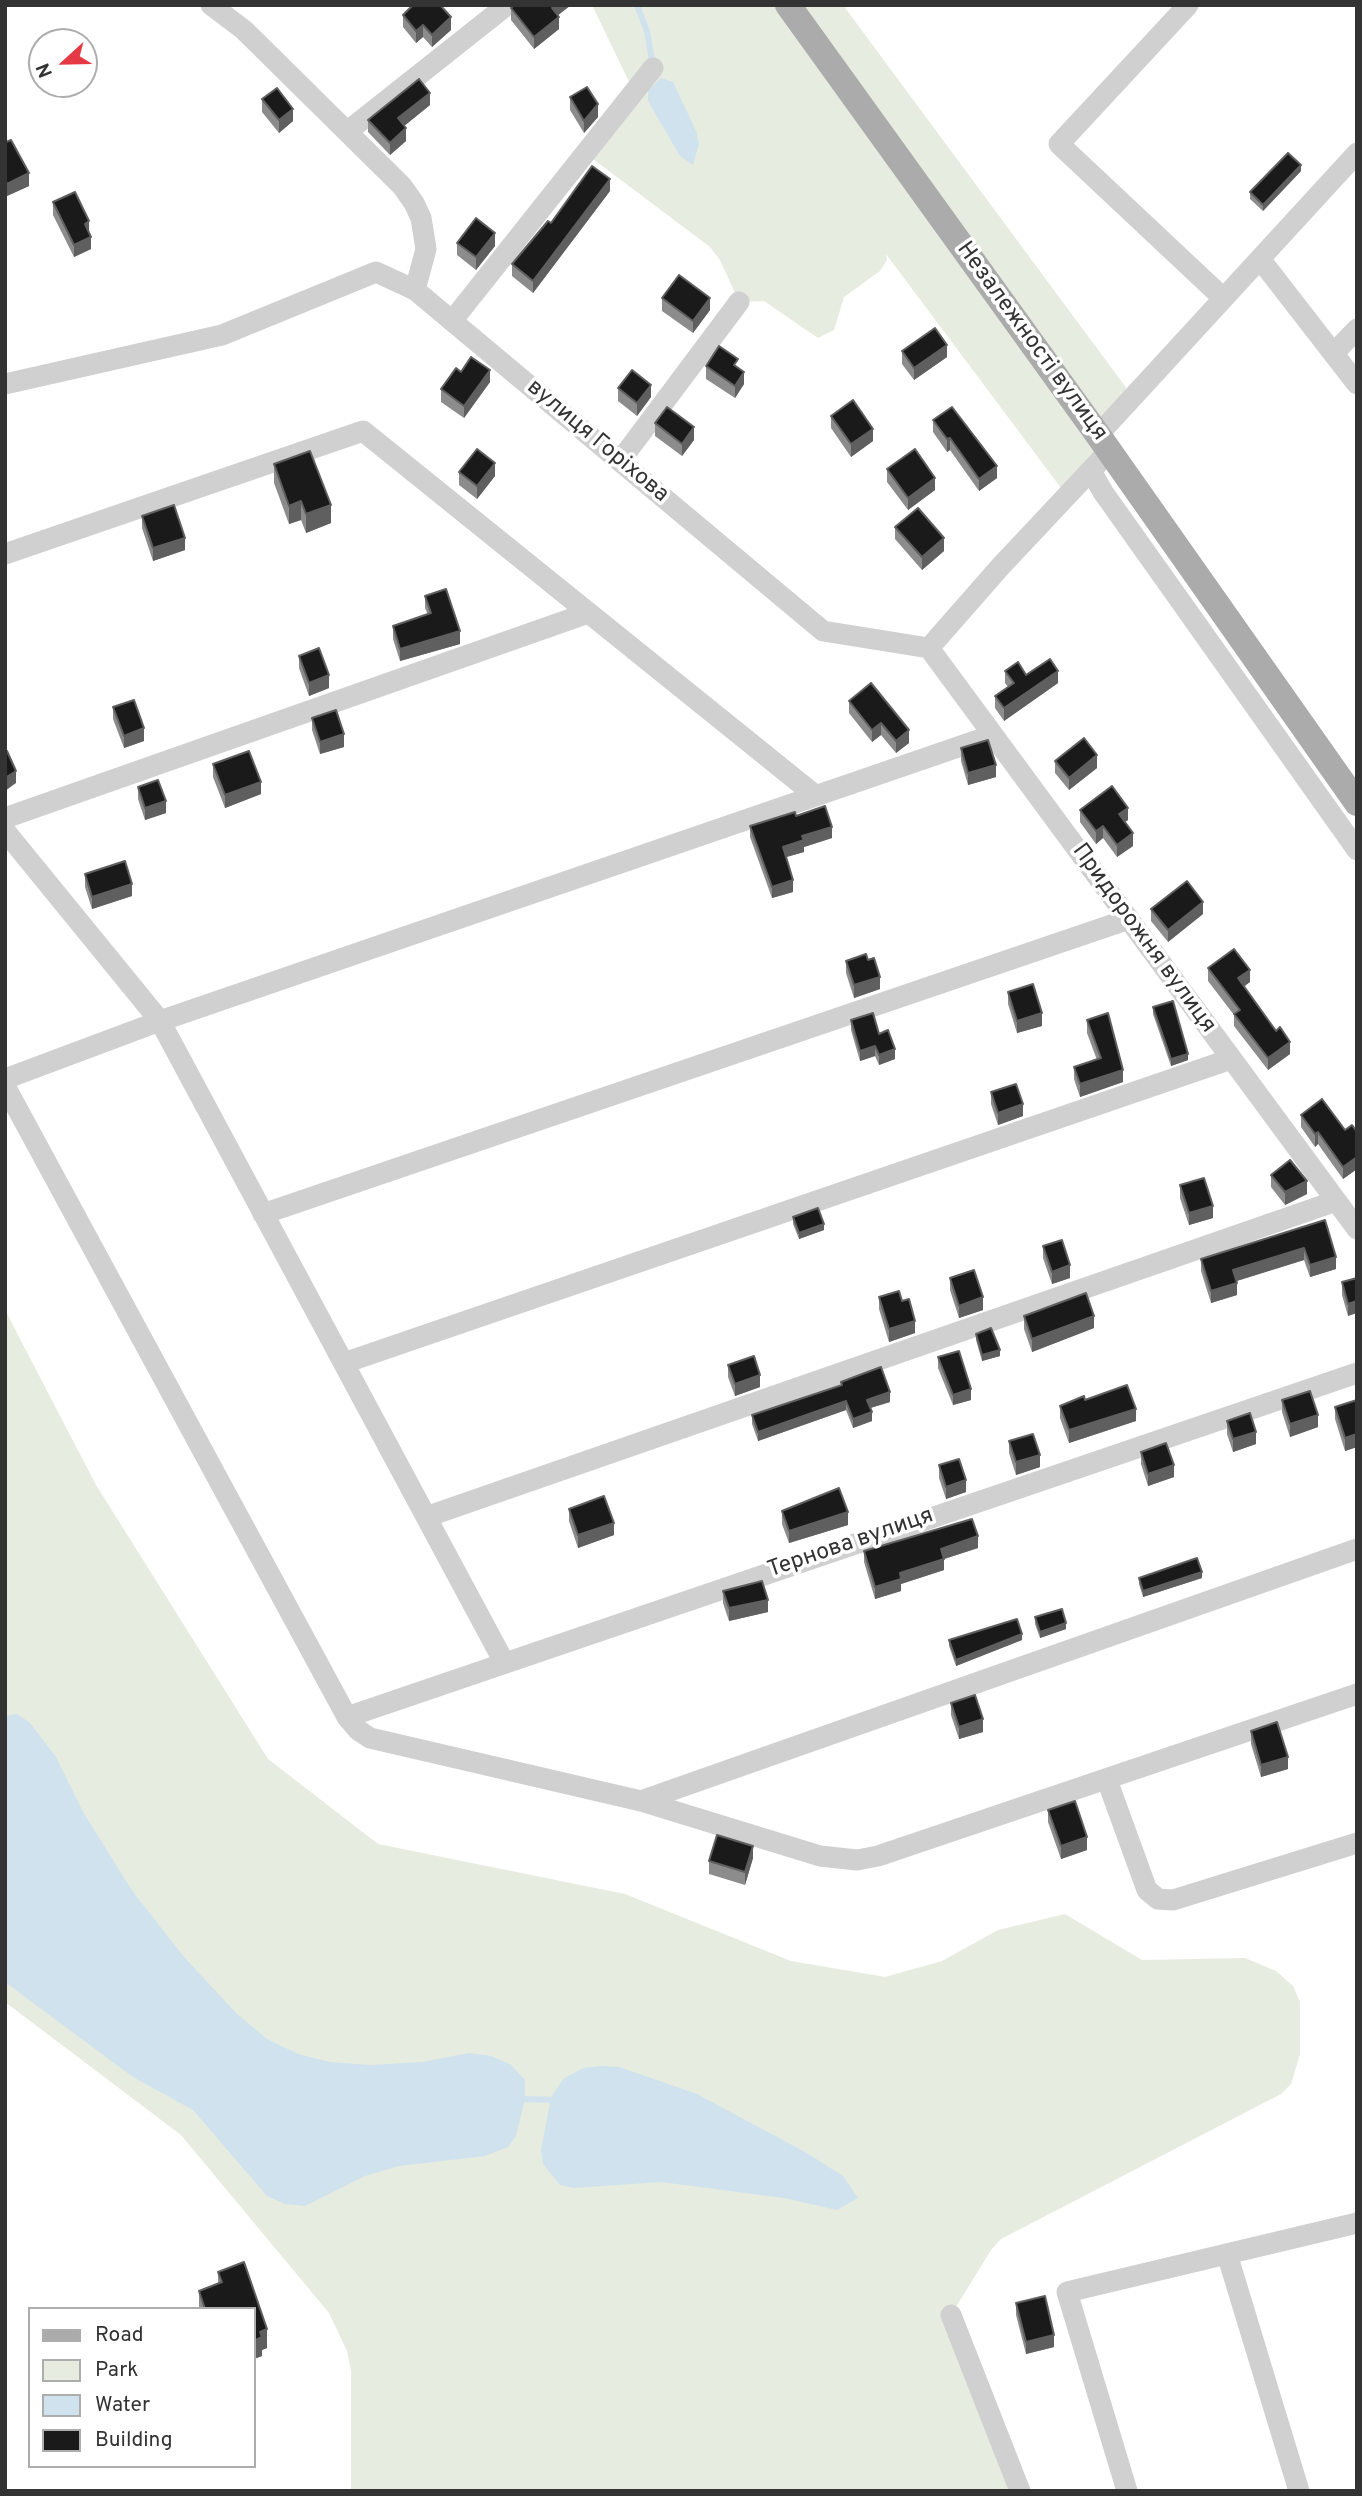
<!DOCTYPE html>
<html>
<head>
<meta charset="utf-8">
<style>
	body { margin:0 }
	#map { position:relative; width:1362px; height:2496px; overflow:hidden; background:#fff; font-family:Overpass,sans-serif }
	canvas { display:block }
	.frame { position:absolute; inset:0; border:7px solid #333; pointer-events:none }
	.legend { position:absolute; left:28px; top:2307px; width:228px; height:161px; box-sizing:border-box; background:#fff; border:2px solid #adadad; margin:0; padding:9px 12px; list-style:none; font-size:21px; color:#333 }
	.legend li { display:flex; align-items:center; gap:14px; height:35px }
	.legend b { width:35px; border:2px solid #adadad }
	.north { position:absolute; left:28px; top:28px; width:70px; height:70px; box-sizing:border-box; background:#fff; border:2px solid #adadad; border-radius:50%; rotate:248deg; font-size:19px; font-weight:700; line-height:28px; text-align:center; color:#333 }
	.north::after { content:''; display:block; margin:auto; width:24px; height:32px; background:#e63946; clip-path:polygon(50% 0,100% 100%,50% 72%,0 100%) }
</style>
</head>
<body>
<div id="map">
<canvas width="1362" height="2496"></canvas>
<div class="frame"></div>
<ul class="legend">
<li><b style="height:9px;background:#ababab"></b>Road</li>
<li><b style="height:19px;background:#e6ecdf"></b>Park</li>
<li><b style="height:19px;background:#cfe2ee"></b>Water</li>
<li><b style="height:19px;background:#1a1a1a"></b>Building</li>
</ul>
<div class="north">N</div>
</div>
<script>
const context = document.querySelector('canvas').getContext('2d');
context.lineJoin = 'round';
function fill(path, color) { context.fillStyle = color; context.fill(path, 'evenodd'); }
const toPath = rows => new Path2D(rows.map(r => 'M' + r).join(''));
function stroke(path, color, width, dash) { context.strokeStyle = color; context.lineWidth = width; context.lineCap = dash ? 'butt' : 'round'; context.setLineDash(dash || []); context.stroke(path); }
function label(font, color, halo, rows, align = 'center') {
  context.font = font + ' Overpass,sans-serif'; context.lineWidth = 7; context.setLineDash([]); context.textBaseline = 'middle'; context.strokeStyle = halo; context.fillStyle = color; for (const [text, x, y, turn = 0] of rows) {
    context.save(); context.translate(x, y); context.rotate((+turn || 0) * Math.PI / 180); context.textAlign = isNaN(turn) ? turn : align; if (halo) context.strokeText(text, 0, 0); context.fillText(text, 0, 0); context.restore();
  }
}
const green = toPath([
	[592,5,843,5,1133,397,1099,434,1109,451,1067,496,886,254,887,260,880,271,844,297,834,330,818,338,764,301,739,302,720,260,710,247,585,153,634,92],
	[5,1310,96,1485,268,1759,378,1844,625,1894,791,1961,885,1977,942,1961,998,1930,1065,1914,1142,1960,1245,1958,1276,1971,1293,1986,1300,2002,1300,2054,1291,2084,1281,2094,1001,2239,991,2250,951,2315,1020,2491,351,2491,351,2371,347,2351,329,2313,181,2135,5,2002]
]);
const water = toPath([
	[661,78,673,82,696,131,699,143,693,165,680,156,648,101,648,91],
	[17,1714,30,1723,56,1757,83,1812,133,1892,184,1957,236,2013,267,2039,298,2054,330,2062,370,2065,422,2062,469,2053,491,2056,510,2064,525,2080,525,2099,516,2136,508,2147,485,2156,399,2166,365,2176,305,2206,285,2204,267,2196,193,2110,133,2077,5,1982,5,1716],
	[602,2066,619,2067,697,2094,805,2152,843,2176,858,2198,837,2210,784,2198,661,2182,574,2188,560,2185,543,2164,541,2150,551,2098,563,2079,583,2068]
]);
const stream = toPath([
	[637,5,647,31,653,66],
	[519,2099,556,2100]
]);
const minor = toPath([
	[211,5,244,30,402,186,414,203,421,218,426,249,415,290],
	[1188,5,1059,144,1223,298],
	[348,131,507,5],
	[1260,259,1357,384],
	[452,321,653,68],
	[1334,353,1357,329],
	[5,384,222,335,376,272,415,290,823,631,929,648,1000,567,1109,451],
	[1098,435,1357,153],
	[620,461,739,302],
	[1100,461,1091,471,1103,492,1357,850],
	[5,554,363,431,816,796],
	[929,648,1357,1229],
	[5,818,588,613],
	[5,831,160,1021,504,1662],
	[5,1079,160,1021,993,735],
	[5,1086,347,1717,358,1730,370,1738,641,1801,820,1856,857,1860,878,1856,1357,1694],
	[263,1214,1129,919],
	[344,1363,1231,1059],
	[426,1517,1336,1201],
	[347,1717,1357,1373],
	[1107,1780,1147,1890,1158,1899,1173,1900,1357,1843],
	[641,1801,1357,1549],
	[1227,2254,1299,2491],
	[951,2315,1020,2491],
	[1127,2491,1067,2292,1357,2223]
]);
const major = toPath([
	[788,5,1098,435,1357,803]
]);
const wall = toPath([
	[514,5,571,5,558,15,559,29,534,49,511,20,511,8],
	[403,15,451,30,432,47,423,37,416,43,403,27],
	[570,97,598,117,584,133,570,110],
	[262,99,293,121,279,133,262,112],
	[430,105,404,126,406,141,390,155,368,132,368,120],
	[5,141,29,186,7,196,5,192],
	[1301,171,1263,211,1250,199,1250,192],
	[610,191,533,293,512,276,512,264,551,223],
	[53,202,91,249,74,257,53,215],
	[457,243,495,246,476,270,457,255],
	[662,298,710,310,693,333,662,311],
	[902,351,947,357,914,380,902,364],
	[706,366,738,367,744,384,735,398,706,379],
	[461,372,490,382,464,418,441,402,441,389],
	[618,388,651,397,637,416,618,401],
	[831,416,873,441,851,457,831,428],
	[933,420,997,478,979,491,950,450,947,452,933,432],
	[655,423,694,440,682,456,655,436],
	[274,464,331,523,306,533,301,520,289,524,274,483],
	[887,469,935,490,908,510,887,482],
	[459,472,495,476,477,499,459,485],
	[142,516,185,550,153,561,142,528],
	[895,527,944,551,922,570,895,539],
	[425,596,460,644,400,661,393,639,393,626,428,615,425,608],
	[299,656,329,688,309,696,299,668],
	[1005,671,1058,683,1004,721,995,708,995,696,1008,687,1005,683],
	[849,701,909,743,896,753,881,735,872,742,849,713],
	[113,707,144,741,124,748,113,719],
	[312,718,344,747,320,754,312,730],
	[961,748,996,777,968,785,961,761],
	[1055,761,1097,768,1069,790,1055,773],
	[213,764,261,794,225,808,213,777],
	[138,787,166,813,145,820,138,799],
	[1080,810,1128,820,1125,822,1133,846,1117,857,1103,838,1096,844,1080,822],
	[796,816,832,838,804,847,804,852,786,857,793,892,772,898,750,837,750,826],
	[85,874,132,896,92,909,85,887],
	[1151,909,1203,914,1168,942,1151,921],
	[846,961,880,989,854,998,846,973],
	[1208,968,1250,982,1244,986,1290,1054,1268,1070,1234,1026,1234,1015,1208,981],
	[1008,992,1042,1026,1017,1033,1008,1004],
	[1153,1007,1188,1060,1171,1066,1153,1014],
	[851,1020,879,1034,895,1059,879,1065,875,1056,860,1061,851,1030],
	[1087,1020,1123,1082,1080,1097,1074,1079,1074,1067,1097,1060,1087,1033],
	[991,1092,1023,1116,998,1125,991,1104],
	[1301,1115,1345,1130,1357,1132,1357,1169,1343,1179,1318,1144,1315,1147,1301,1127],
	[1271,1175,1307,1194,1285,1205,1271,1187],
	[1180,1185,1213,1218,1189,1225,1180,1198],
	[793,1217,824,1230,799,1239,793,1224],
	[1325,1220,1336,1269,1310,1277,1304,1260,1237,1281,1237,1295,1211,1303,1201,1271,1201,1259],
	[1043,1246,1070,1278,1052,1284,1043,1258],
	[950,1278,983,1310,959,1318,950,1290],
	[1357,1278,1348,1316,1342,1295,1342,1282],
	[879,1297,915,1333,889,1342,879,1309],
	[1024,1316,1094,1328,1032,1352,1024,1329],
	[976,1334,1000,1356,982,1361,976,1340],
	[938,1357,971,1400,953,1405,938,1368],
	[728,1365,760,1387,735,1396,728,1377],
	[841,1382,890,1402,870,1408,872,1421,853,1428,846,1410,758,1441,752,1424,752,1415,841,1385],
	[1085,1400,1136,1421,1069,1443,1060,1418,1060,1406],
	[1282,1400,1318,1427,1290,1437,1282,1412],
	[1357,1400,1357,1447,1345,1451,1335,1419,1335,1407],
	[1227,1421,1256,1444,1233,1452,1227,1434],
	[1009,1441,1040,1467,1016,1475,1009,1453],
	[1141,1452,1174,1477,1148,1486,1141,1464],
	[939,1465,966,1492,946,1499,939,1478],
	[569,1509,614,1535,578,1548,569,1521],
	[782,1511,848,1525,789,1543,782,1524],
	[978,1548,944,1559,944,1570,901,1584,901,1591,875,1599,864,1562,864,1551],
	[1139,1578,1202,1578,1143,1597,1139,1584],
	[723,1591,768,1612,729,1621,723,1603],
	[1035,1617,1066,1629,1040,1638,1035,1624],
	[949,1640,1022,1640,956,1666,949,1646],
	[951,1703,983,1732,959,1739,951,1715],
	[1251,1731,1288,1769,1261,1777,1251,1744],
	[1048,1810,1087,1850,1061,1859,1048,1822],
	[753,1858,745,1885,709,1874,709,1861],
	[244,2262,267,2329,267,2348,262,2350,262,2356,254,2359,254,2309,199,2309,199,2291,218,2283,218,2272],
	[1016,2303,1054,2347,1026,2354,1016,2315]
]);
const shadedWall = toPath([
	[555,5,571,5,552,20,552,8],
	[451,17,451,30,432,47,432,35],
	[559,17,559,29,534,49,534,37],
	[423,25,423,37,416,43,416,31],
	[430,93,430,105,398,131,398,118],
	[598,104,598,117,584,133,584,121],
	[293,109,293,121,279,133,279,120],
	[406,128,406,141,390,155,390,143],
	[1301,165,1301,171,1263,211,1263,205],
	[29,173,29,186,7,196,7,184],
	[610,179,610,191,533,293,533,281],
	[89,221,89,234,85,224],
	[495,233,495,246,476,270,476,257],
	[91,237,91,249,74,257,74,245],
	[710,298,710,310,693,333,693,321],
	[947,345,947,357,914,380,914,368],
	[490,370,490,382,464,418,464,406],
	[744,372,744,384,735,398,735,386],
	[651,385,651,397,637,416,637,403],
	[694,427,694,440,682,456,682,444],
	[873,429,873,441,851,457,851,444],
	[950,438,950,450,947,452,947,439],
	[495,463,495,476,477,499,477,486],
	[997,466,997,478,979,491,979,479],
	[935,478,935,490,908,510,908,498],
	[301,501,301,520,289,524,289,506],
	[331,505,331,523,306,533,306,514],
	[185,538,185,550,153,561,153,548],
	[944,538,944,551,922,570,922,557],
	[460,631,460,644,400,661,400,649],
	[1058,671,1058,683,1004,721,1004,708],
	[329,675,329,688,309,696,309,683],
	[881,723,881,735,872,742,872,730],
	[144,728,144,741,124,748,124,736],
	[909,730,909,743,896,753,896,741],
	[344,734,344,747,320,754,320,742],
	[1097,755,1097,768,1069,790,1069,778],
	[996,765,996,777,968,785,968,773],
	[16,771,16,783,5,791,5,778],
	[261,782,261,794,225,808,225,795],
	[166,801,166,813,145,820,145,808],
	[1128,808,1128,820,1119,826,1119,814],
	[1103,826,1103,838,1096,844,1096,831],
	[832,827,832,838,804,847,804,852,783,858,783,847,802,836],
	[1133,833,1133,846,1117,857,1117,845],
	[793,880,793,892,772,898,772,887],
	[132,884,132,896,92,909,92,897],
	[1203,902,1203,914,1168,942,1168,930],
	[1250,970,1250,982,1238,991,1238,978],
	[880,977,880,989,854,998,854,985],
	[1042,1013,1042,1026,1017,1033,1017,1021],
	[1290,1042,1290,1054,1268,1070,1268,1058],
	[875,1046,875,1056,860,1061,860,1051],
	[895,1049,895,1059,879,1065,879,1055],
	[1188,1054,1188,1060,1171,1066,1171,1059],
	[1123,1070,1123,1082,1080,1097,1080,1084],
	[1023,1104,1023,1116,998,1125,998,1113],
	[1318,1132,1318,1144,1315,1147,1315,1134],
	[1357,1157,1357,1169,1343,1179,1343,1167],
	[1307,1181,1307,1194,1285,1205,1285,1192],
	[1213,1206,1213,1218,1189,1225,1189,1213],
	[824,1224,824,1230,799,1239,799,1233],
	[1304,1248,1304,1260,1233,1282,1233,1270],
	[1336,1257,1336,1269,1310,1277,1310,1265],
	[1070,1265,1070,1278,1052,1284,1052,1272],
	[1237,1283,1237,1295,1211,1303,1211,1291],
	[983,1297,983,1310,959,1318,959,1306],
	[1357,1301,1357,1313,1348,1316,1348,1304],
	[1094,1316,1094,1328,1032,1352,1032,1339],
	[915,1321,915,1333,889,1342,889,1329],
	[1000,1350,1000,1356,982,1361,982,1355],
	[760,1375,760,1387,735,1396,735,1384],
	[971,1389,971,1400,953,1405,953,1395],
	[890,1392,890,1402,867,1409,867,1400],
	[846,1401,846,1410,758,1441,758,1432],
	[1136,1409,1136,1421,1069,1443,1069,1430],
	[872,1412,872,1421,853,1428,853,1419],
	[1318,1415,1318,1427,1290,1437,1290,1424],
	[1256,1432,1256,1444,1233,1452,1233,1439],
	[1357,1434,1357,1447,1345,1451,1345,1438],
	[1040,1455,1040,1467,1016,1475,1016,1462],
	[1174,1465,1174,1477,1148,1486,1148,1474],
	[966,1480,966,1492,946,1499,946,1487],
	[848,1512,848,1525,789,1543,789,1531],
	[614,1523,614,1535,578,1548,578,1535],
	[978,1536,978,1548,944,1559,944,1570,901,1584,901,1591,875,1599,875,1587,941,1549],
	[1202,1572,1202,1578,1143,1597,1143,1591],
	[768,1600,768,1612,729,1621,729,1608],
	[1066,1623,1066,1629,1040,1638,1040,1632],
	[1022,1634,1022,1640,956,1666,956,1660],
	[983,1719,983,1732,959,1739,959,1727],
	[1288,1757,1288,1769,1261,1777,1261,1765],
	[1087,1837,1087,1850,1061,1859,1061,1846],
	[753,1846,753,1858,745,1885,745,1872],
	[267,2329,267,2348,262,2350,262,2356,254,2359,254,2341,260,2332],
	[1054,2335,1054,2347,1026,2354,1026,2342]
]);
const building = toPath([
	[413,5,440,5,451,17,432,35,423,25,416,31,403,15,413,5],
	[514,5,555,5,552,8,559,17,534,37,511,8,514,5],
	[419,79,430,93,398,118,406,128,390,143,368,120,419,79],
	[587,87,598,104,584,121,570,97,587,87],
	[277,88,293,109,279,120,262,99,277,88],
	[11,140,29,173,7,184,5,180,5,141,6,142,11,140],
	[1288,153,1301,165,1263,205,1250,192,1288,153],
	[592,166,610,179,533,281,512,264,548,221,551,223,592,166],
	[75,192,89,221,85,224,91,237,74,245,53,202,75,192],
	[476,218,495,233,476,257,457,243,476,218],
	[679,275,710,298,693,321,662,298,679,275],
	[935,328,947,345,914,368,902,351,935,328],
	[719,346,738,359,734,365,744,372,735,386,706,366,719,346],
	[471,357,490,370,464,406,441,389,456,368,461,372,471,357],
	[632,370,651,385,637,403,618,388,632,370],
	[853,400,873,429,851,444,831,416,853,400],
	[667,407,694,427,682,444,655,423,667,407],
	[952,407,997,466,979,479,950,438,947,439,933,420,952,407],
	[477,449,495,463,477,486,459,472,477,449],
	[915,449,935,478,908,498,887,469,915,449],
	[310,451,331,505,306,514,301,501,289,506,274,464,310,451],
	[174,505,185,538,153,548,142,516,174,505],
	[918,508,944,538,922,557,895,527,918,508],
	[446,589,460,631,400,649,393,626,431,613,425,596,446,589],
	[319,648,329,675,309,683,299,656,319,648],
	[1050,659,1058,671,1004,708,995,696,1014,683,1005,671,1018,662,1026,675,1050,659],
	[871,683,909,730,896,741,881,723,872,730,849,701,871,683],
	[134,700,144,728,124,736,113,707,134,700],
	[336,710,344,734,320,742,312,718,336,710],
	[1084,738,1097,755,1069,778,1055,761,1084,738],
	[988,740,996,765,968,773,961,748,988,740],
	[7,751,16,771,5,778,5,752,7,751],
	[249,751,261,782,225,795,213,764,249,751],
	[158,780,166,801,145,808,138,787,158,780],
	[1112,786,1128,808,1119,814,1133,833,1117,845,1103,826,1096,831,1080,810,1112,786],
	[825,806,832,827,802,836,804,840,783,847,793,880,772,887,750,826,795,812,796,816,825,806],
	[125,861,132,884,92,897,85,874,125,861],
	[1187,881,1203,902,1168,930,1151,909,1187,881],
	[1234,949,1250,970,1238,978,1276,1031,1280,1027,1290,1042,1268,1058,1234,1014,1240,1010,1208,968,1234,949],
	[866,954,868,960,874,958,880,977,854,985,846,961,866,954],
	[1033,984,1042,1013,1017,1021,1008,992,1033,984],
	[1173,1001,1188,1054,1171,1059,1153,1007,1173,1001],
	[873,1013,879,1034,888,1030,895,1049,879,1055,875,1046,860,1051,851,1020,873,1013],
	[1108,1013,1123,1070,1080,1084,1074,1067,1101,1058,1087,1020,1108,1013],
	[1016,1084,1023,1104,998,1113,991,1092,1016,1084],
	[1322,1099,1345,1130,1352,1125,1357,1132,1357,1157,1343,1167,1318,1132,1315,1134,1301,1115,1322,1099],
	[1290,1160,1307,1181,1285,1192,1271,1175,1290,1160],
	[1204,1178,1213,1206,1189,1213,1180,1185,1204,1178],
	[818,1208,824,1224,799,1233,793,1217,818,1208],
	[1325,1220,1336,1257,1310,1265,1304,1248,1233,1270,1237,1283,1211,1291,1201,1259,1325,1220],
	[1062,1240,1070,1265,1052,1272,1043,1246,1062,1240],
	[974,1270,983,1297,959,1306,950,1278,974,1270],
	[1357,1278,1357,1301,1348,1304,1342,1282,1357,1278],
	[899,1291,902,1301,909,1299,915,1321,889,1329,879,1297,899,1291],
	[1086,1293,1094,1316,1032,1339,1024,1316,1086,1293],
	[991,1328,1000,1350,982,1355,976,1334,991,1328],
	[959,1351,971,1389,953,1395,938,1357,959,1351],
	[754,1356,760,1375,735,1384,728,1365,754,1356],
	[881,1367,890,1392,867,1400,872,1412,853,1419,846,1401,758,1432,752,1415,842,1385,841,1382,881,1367],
	[1127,1385,1136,1409,1069,1430,1060,1406,1084,1396,1085,1400,1127,1385],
	[1310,1391,1318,1415,1290,1424,1282,1400,1310,1391],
	[1357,1400,1357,1434,1345,1438,1335,1407,1357,1400],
	[1250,1413,1256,1432,1233,1439,1227,1421,1250,1413],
	[1033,1434,1040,1455,1016,1462,1009,1441,1033,1434],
	[1166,1443,1174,1465,1148,1474,1141,1452,1166,1443],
	[959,1459,966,1480,946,1487,939,1465,959,1459],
	[839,1488,848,1512,789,1531,782,1511,839,1488],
	[604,1496,614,1523,578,1535,569,1509,604,1496],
	[972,1519,978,1536,941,1549,944,1559,900,1573,901,1579,875,1587,864,1551,972,1519],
	[1197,1558,1202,1572,1143,1591,1139,1578,1197,1558],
	[762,1581,768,1600,729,1608,723,1591,762,1581],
	[1062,1609,1066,1623,1040,1632,1035,1617,1062,1609],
	[1017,1619,1022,1634,956,1660,949,1640,1017,1619],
	[975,1695,983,1719,959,1727,951,1703,975,1695],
	[1277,1722,1288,1757,1261,1765,1251,1731,1277,1722],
	[1075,1801,1087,1837,1061,1846,1048,1810,1075,1801],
	[717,1835,753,1846,745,1872,709,1861,717,1835],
	[244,2262,267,2329,260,2332,262,2337,254,2341,254,2309,205,2309,199,2291,222,2282,218,2272,244,2262],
	[1045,2296,1054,2335,1026,2342,1016,2303,1045,2296]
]);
const streetNames = [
	["Незалежності вулиця",1031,342,54],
	["вулиця Горіхова",597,442,40],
	["Придорожня вулиця",1143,939,54],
	["Тернова вулиця",851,1544,-19]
];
fill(green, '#e6ecdf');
fill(water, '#cfe2ee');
stroke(stream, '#cfe2ee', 6);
stroke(minor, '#d0d0d0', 21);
stroke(major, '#ababab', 26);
fill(wall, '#8c8c8c');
fill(shadedWall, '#5f5f5f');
fill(building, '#1a1a1a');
stroke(building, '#5f5f5f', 2);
label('23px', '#333', '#fff', streetNames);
</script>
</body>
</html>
